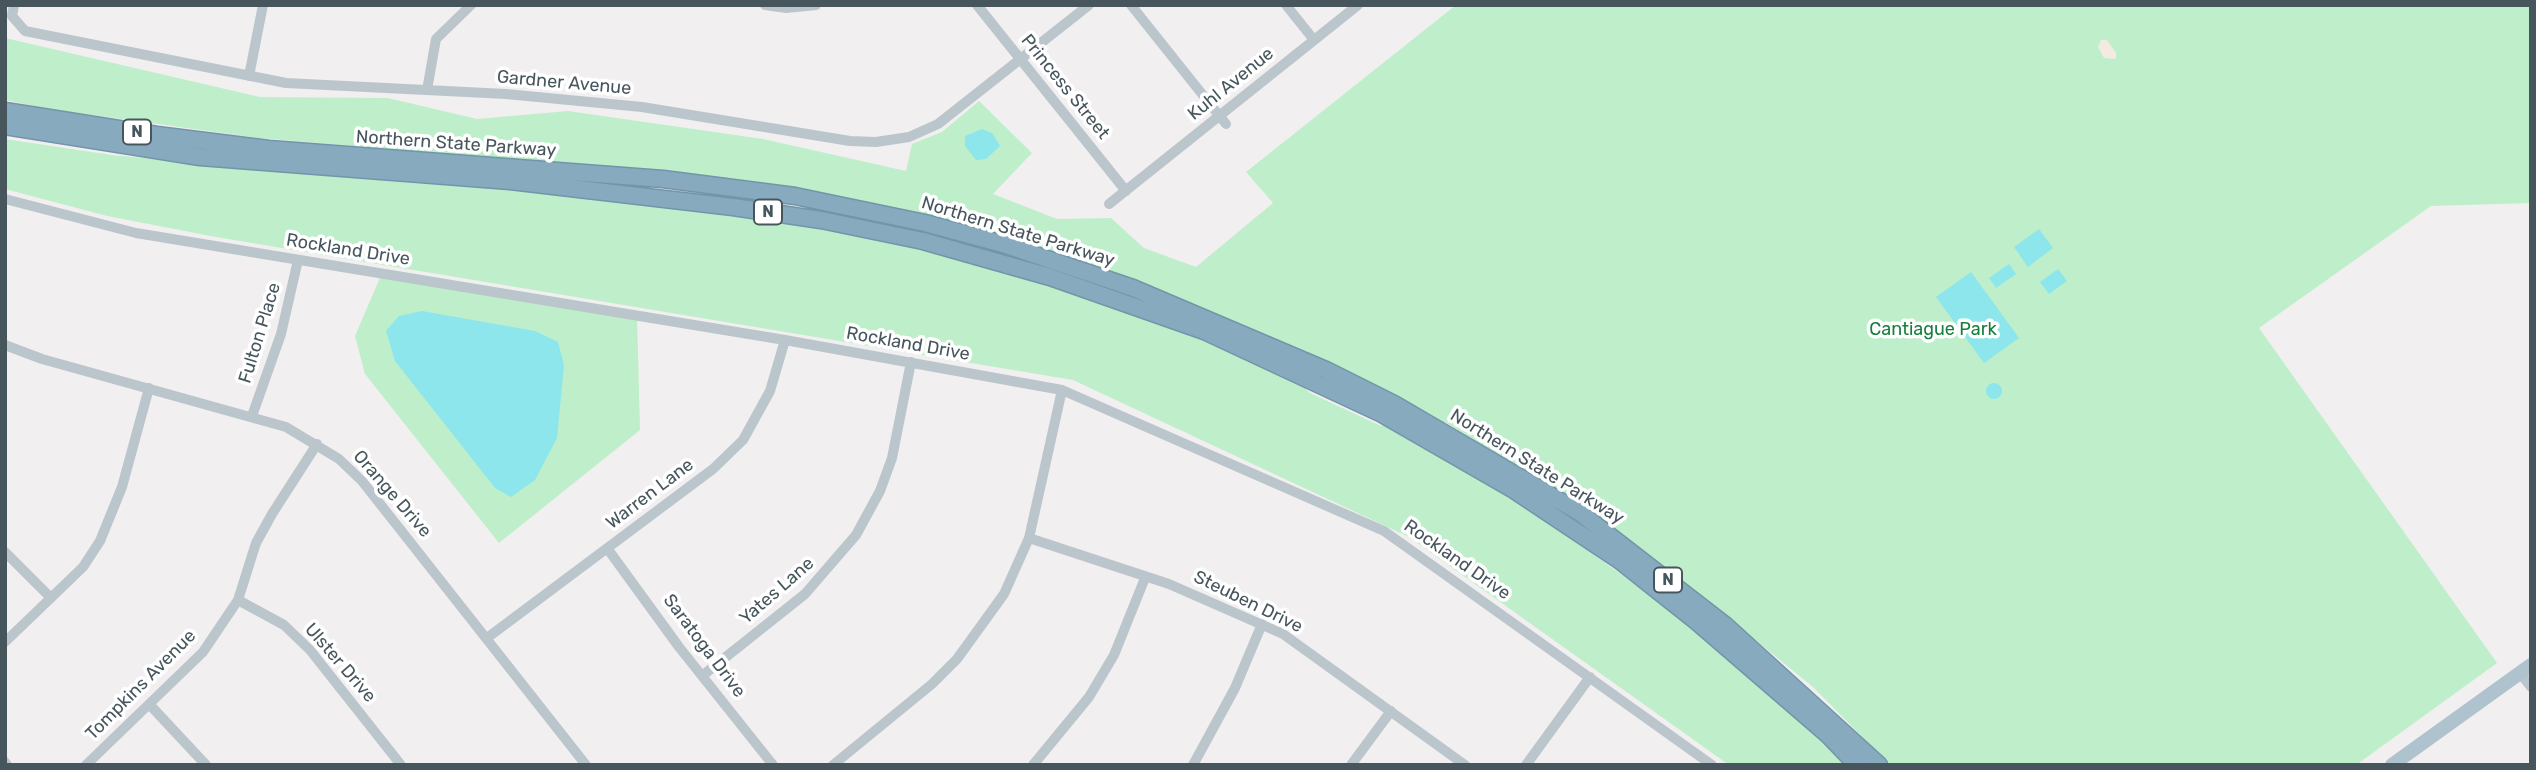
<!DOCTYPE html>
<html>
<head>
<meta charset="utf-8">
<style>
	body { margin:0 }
	#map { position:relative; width:2536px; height:770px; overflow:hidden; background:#f2eff0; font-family:Rubik,sans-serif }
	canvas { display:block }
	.frame { position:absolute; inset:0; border:7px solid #47565d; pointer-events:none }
</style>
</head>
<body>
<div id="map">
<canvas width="2536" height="770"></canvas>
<div class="frame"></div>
</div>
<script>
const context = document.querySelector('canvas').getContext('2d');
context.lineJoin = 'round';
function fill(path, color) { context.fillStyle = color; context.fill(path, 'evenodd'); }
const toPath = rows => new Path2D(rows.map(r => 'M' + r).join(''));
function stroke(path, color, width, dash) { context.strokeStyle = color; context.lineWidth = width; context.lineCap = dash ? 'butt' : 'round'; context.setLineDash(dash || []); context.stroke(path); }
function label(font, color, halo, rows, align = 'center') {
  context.font = font + ' Rubik,sans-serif'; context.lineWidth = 7; context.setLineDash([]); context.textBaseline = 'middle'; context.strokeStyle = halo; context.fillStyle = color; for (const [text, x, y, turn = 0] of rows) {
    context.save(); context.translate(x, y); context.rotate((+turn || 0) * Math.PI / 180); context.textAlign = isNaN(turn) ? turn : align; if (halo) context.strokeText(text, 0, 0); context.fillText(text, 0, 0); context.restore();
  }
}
const green = toPath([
	[1456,5,2531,5,2531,203,2431,206,2259,328,2497,663,2356,765,1890,765,1813,687,1676,575,1578,505,1445,422,1418,444,1547,520,1687,623,1818,736,1847,765,1729,765,1409,537,1073,380,216,237,107,216,5,189,5,139,112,155,411,183,597,195,853,232,947,254,1119,307,1219,346,1300,383,1310,393,1381,426,1408,402,1341,370,1011,242,702,176,259,138,49,109,5,100,5,38,260,97,388,98,477,119,568,111,763,139,906,171,912,144,942,132,979,101,1032,153,993,194,1057,219,1111,218,1144,248,1196,267,1273,203,1246,172],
	[382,273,637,315,640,430,499,543,365,374,355,336]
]);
const sand = toPath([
	[2101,40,2107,40,2116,53,2116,59,2104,58,2098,47]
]);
const water = toPath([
	[982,129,992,133,1000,146,986,159,976,160,965,146,965,136],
	[2039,229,2053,248,2028,267,2014,247],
	[2009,264,2016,274,1996,288,1989,278],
	[2058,269,2067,281,2049,294,2040,282],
	[1971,272,2019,338,1984,363,1936,297],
	[422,311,535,331,558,342,564,365,557,438,535,480,511,497,495,488,395,361,386,331,399,316],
	'1986 391a8 8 0 1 1 16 0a8 8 0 1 1-16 0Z'
]);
const minor = toPath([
	[14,5,12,16,25,31,286,83,506,94,642,107,850,141,876,142,909,137,938,124,1089,5],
	[765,5,786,8,816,5],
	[977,5,1126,191],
	[1131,5,1226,124],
	[1286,5,1314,40],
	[249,76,263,5],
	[427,90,436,39,471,5],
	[5,199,136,233,785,340,1062,390,1384,531,1712,765],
	[1109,204,1358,5],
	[5,345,42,359,286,427,339,459,362,481,586,765],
	[252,416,281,334,298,260],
	[1029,538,1169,584,1283,634,1465,765],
	[607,548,679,647,773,765],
	[5,552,51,598],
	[238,600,284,625,310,650,401,765],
	[487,638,713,469,743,440,770,391,785,340],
	[5,642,83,567,100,541,122,487,149,388],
	[2520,673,2531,687],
	[702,676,805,594,856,535,880,491,892,458,911,362],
	[150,705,206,765],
	[5,762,7,765],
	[86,765,203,652,238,600,256,543,272,514,317,444],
	[833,765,932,684,957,659,1004,594,1029,538,1062,390],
	[1033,765,1089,697,1114,655,1145,578],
	[1193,765,1235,688,1262,624],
	[1351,765,1391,711],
	[1526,765,1590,677]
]);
const major = toPath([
	[2392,765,2531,665]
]);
const highway = toPath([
	[5,111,157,135,269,149,663,179,795,196,925,223,1003,244,1133,288,1326,370,1394,404,1579,512,1725,625,1879,765],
	[5,126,200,157,510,181,733,207,821,220,923,241,1050,277,1204,331,1382,414,1514,490,1619,560,1696,621,1827,734,1857,765]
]);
const shields = [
	[137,132,28],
	[768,212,28],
	[1668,580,28]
];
const shieldNames = [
	["N",137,132],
	["N",768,212],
	["N",1668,580]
];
const streetNames = [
	["Gardner Avenue",564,83,5],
	["Kuhl Avenue",1231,84,-39],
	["Princess Street",1065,87,51],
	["Northern State Parkway",456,144,4],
	["Northern State Parkway",1018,232,17],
	["Rockland Drive",348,250,9],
	["Fulton Place",260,333,-73],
	["Rockland Drive",908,344,10],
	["Northern State Parkway",1537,467,32],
	["Orange Drive",392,494,49],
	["Warren Lane",650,494,-37],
	["Rockland Drive",1457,560,35],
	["Yates Lane",777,591,-41],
	["Steuben Drive",1248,602,26],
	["Saratoga Drive",704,646,53],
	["Ulster Drive",340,663,49],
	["Tompkins Avenue",141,685,-45]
];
const parkNames = [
	["Cantiague Park",1933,330]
];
fill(green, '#beefca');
fill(sand, '#f3eae1');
fill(water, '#8ce6ec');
stroke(highway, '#7395aa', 19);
stroke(minor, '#bbc6cc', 10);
stroke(major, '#afc3ce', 14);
stroke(highway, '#87aabe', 16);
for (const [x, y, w] of shields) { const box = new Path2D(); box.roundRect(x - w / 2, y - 12.5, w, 25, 5); context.fillStyle = '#fff'; context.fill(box); stroke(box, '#47565d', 2); }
label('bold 16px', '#47565d', null, shieldNames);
label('18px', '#47565d', '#fff', streetNames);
label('18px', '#177f3c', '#fff', parkNames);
</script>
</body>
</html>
